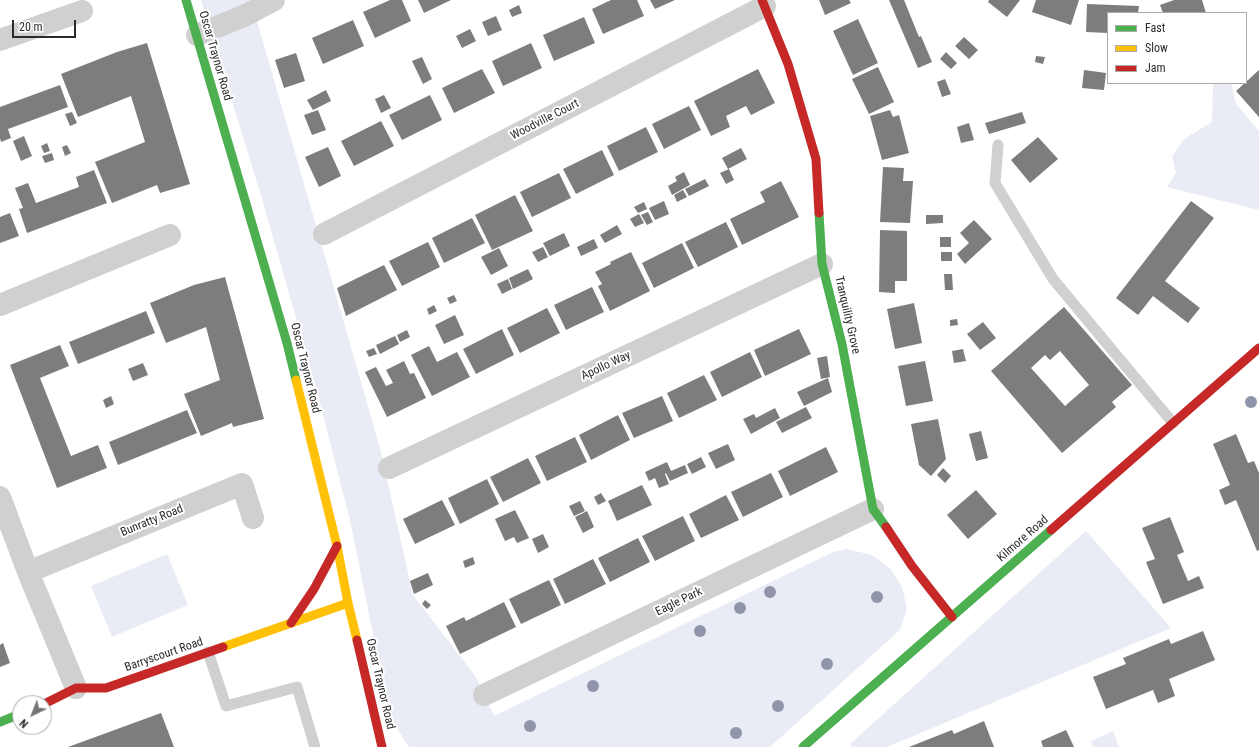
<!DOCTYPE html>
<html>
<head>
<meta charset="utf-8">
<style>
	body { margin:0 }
	#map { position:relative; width:1259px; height:747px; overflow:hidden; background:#fff; font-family:"Roboto Condensed",sans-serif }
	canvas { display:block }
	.legend { position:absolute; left:1107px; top:12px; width:140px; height:72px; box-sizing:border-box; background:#fff; border:1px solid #aaa; margin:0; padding:5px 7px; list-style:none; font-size:12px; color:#2b2b2b }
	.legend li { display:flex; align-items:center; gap:8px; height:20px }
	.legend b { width:20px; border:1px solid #aaa }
	.north { position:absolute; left:12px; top:695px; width:40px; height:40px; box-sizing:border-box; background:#fff; border:1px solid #aaa; border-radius:50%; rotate:223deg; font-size:11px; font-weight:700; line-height:16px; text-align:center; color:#2b2b2b }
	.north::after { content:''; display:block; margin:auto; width:14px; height:18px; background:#757575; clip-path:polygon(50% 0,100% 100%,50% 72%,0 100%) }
	.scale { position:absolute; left:12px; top:20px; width:64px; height:18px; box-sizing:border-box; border:2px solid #2b2b2b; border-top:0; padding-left:5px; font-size:12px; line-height:14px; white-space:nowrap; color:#2b2b2b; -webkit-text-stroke:3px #fff; paint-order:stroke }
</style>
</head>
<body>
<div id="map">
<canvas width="1259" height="747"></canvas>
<ul class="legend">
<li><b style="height:5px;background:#4caf50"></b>Fast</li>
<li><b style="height:5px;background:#ffc107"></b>Slow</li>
<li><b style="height:5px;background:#c62828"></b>Jam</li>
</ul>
<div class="north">N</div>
<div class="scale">20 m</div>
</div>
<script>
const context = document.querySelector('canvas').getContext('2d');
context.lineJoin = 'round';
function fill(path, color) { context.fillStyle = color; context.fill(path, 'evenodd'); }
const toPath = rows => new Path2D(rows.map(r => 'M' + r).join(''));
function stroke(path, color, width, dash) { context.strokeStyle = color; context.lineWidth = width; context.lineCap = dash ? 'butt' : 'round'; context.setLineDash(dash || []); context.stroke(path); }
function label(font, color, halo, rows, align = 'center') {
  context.font = font + ' "Roboto Condensed",sans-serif'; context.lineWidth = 4; context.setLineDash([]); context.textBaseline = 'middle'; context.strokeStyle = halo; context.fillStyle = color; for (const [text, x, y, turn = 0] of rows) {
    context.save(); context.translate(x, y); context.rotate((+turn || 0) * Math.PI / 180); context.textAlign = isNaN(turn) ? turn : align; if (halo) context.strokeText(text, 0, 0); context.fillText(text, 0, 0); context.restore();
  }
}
const green = toPath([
	[201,0,251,0,380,448,413,595,476,677,494,716,833,552,847,549,872,555,890,568,902,587,907,609,900,630,770,747,409,747,390,718,350,520,315,384,262,199],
	[1213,83,1231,83,1236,104,1259,131,1259,210,1167,187,1176,173,1172,156,1184,139,1212,122],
	[1086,531,1171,628,887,747,852,747,850,744],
	[167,554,188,605,112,637,91,586],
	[1113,731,1119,747,1093,747,1091,741]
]);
const building = toPath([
	[390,0,402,0,411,21,375,38,363,12],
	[418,0,451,0,424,13],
	[611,0,637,0,644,16,603,34,592,9],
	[650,0,675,0,655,9],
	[819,0,849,0,851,3,825,15],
	[889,0,904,0,919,37,921,36,932,62,918,68],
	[989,0,1020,0,1007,17,988,2],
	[1036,0,1079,0,1071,25,1032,12],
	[1174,0,1202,0,1206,13,1163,13,1160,5],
	[1087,4,1139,6,1138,13,1108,13,1108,33,1086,32],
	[519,5,522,13,512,17,509,10],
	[496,16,502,30,488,36,482,22],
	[584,17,595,43,554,61,543,35],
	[858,19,878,63,853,75,833,31],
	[353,20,364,46,323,64,312,38],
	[470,29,476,41,462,48,456,36],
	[964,37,978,50,969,59,955,46],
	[147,43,190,184,160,193,157,185,112,203,95,162,145,142,131,96,78,117,61,74,117,52],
	[531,43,542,68,503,86,492,61],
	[946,52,957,63,951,69,940,59],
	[296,53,305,81,284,88,275,60],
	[1036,56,1045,57,1043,64,1035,62],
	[422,57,432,79,423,84,412,61],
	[878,67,894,102,869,114,852,79],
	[482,69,495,93,454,113,442,88],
	[758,69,775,103,751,115,746,106,726,116,730,127,711,136,694,101],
	[1084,70,1106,73,1104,90,1082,88],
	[1259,70,1259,117,1236,91],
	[945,79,951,94,942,97,937,82],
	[60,85,68,107,8,129,11,138,1,142,0,138,0,107],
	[326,90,331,101,313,110,307,100],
	[384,95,391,108,381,113,375,99],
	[430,95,442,120,402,140,389,115],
	[689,106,701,130,664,149,652,124],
	[318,110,326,130,312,135,304,115],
	[890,110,893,117,899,115,909,153,882,160,870,116],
	[72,112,77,123,70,126,65,114],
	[1022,112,1026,123,989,134,985,123],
	[381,121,394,146,354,166,341,141],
	[969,123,974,140,961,143,957,127],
	[646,127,658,152,619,171,607,146],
	[24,136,32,156,21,161,13,141],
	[1038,137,1058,159,1030,183,1011,160],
	[47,143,50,151,44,153,41,146],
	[67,145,71,153,65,156,62,147],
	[328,147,341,176,319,187,305,157],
	[741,148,747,159,728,169,722,158],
	[602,150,614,175,576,194,563,169],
	[52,153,54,160,45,163,42,156],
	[883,167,904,168,903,181,913,181,910,223,880,222],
	[729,169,734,180,726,184,720,173],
	[94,170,107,203,27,233,19,209,23,208,15,188,28,183,36,203,79,187,76,177],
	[684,172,690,185,672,195,668,186,677,181,675,177],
	[559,173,571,198,532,217,520,192],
	[705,179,709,186,689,196,685,189],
	[781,181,799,217,742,245,730,219,765,202,760,192],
	[683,190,687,197,677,202,674,195],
	[515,195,533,231,492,250,475,215],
	[664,201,669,214,655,220,649,208],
	[1191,201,1214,218,1165,281,1200,308,1188,323,1153,296,1138,315,1116,298],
	[644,202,647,209,638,213,634,207],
	[648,212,653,222,647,225,641,215],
	[10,213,19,236,0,243,0,217],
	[639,214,644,223,635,227,630,219],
	[926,215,943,215,943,223,926,224],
	[472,218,485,243,444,263,432,238],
	[974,220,992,239,965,264,957,254,969,243,960,233],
	[726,222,738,247,698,267,685,242],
	[617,225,622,234,605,243,600,235],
	[880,230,907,231,907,281,895,281,895,293,879,292],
	[564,233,570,246,550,256,543,243],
	[940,237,951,237,951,247,940,247],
	[594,239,598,248,581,256,577,247],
	[428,242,440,267,402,286,389,261],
	[682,243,694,268,654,288,642,263],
	[543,247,548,257,538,262,532,252],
	[499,248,508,266,491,275,481,257],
	[631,252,650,291,610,311,598,286,602,284,595,272,611,264,610,262],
	[941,252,952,252,952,261,941,261],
	[384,265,397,290,346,316,337,288],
	[528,269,533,279,513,289,509,278],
	[944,274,952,274,953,290,945,290],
	[225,277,264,419,233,427,232,423,201,436,184,394,220,380,206,327,166,343,150,303,194,285],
	[508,279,512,289,502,294,497,284],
	[592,287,604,312,566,330,554,305],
	[454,295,457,301,450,304,447,298],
	[914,303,922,343,895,349,887,309],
	[434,305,437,311,429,315,427,309],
	[1064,307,1132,385,1112,402,1116,407,1062,453,991,371],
	[1060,351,1089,385,1065,406,1031,368,1045,355,1050,360],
	[547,308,560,333,520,353,507,328],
	[146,311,155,333,78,364,69,342],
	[455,315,464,335,444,344,435,325],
	[957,319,958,325,950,326,950,320],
	[983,322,996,338,980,350,967,334],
	[502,329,514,355,476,374,463,349],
	[799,329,811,354,765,376,754,350],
	[407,330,410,337,400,342,397,335],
	[395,336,399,344,380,354,376,345],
	[60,345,69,366,40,378,71,456,98,445,107,468,57,488,10,365],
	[429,346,437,362,457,352,470,377,432,396,411,355],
	[374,348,377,354,369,357,366,351],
	[963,349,966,361,954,363,952,351],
	[750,352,762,377,722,397,710,372],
	[827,356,830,377,821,379,817,358],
	[404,361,410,374,414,373,426,398,387,417,365,372,376,367,386,386,393,383,386,370],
	[925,361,933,401,906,406,898,366],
	[143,363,148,375,133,381,128,369],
	[704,375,717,400,679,418,667,393],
	[828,378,832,392,804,406,797,392],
	[111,396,114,404,106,408,103,400],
	[662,396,673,421,634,438,622,413],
	[806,407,812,418,782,433,776,422],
	[775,408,780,418,751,434,743,419,754,414,756,418],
	[187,410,197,433,118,465,109,442],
	[618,415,630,440,591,460,579,435],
	[938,419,946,459,931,476,919,465,911,424],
	[981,431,988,458,976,461,969,434],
	[1236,434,1248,463,1254,461,1259,473,1259,550,1257,551,1236,500,1225,505,1219,490,1230,485,1213,444],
	[575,437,587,462,547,481,535,456],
	[728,444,735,460,716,469,708,453],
	[826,447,838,472,790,496,778,471],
	[701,457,706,467,692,474,687,464],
	[528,458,541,483,503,502,490,477],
	[667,462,671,471,685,465,688,473,670,481,666,473,665,474,669,484,659,488,655,478,649,481,645,472],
	[943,468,951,476,945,483,937,475],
	[771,473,783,497,743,517,731,492],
	[487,479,499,504,460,524,448,498],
	[642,485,652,505,617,521,608,501],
	[976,490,997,514,968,539,947,515],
	[601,493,606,501,598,505,594,497],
	[726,495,739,520,701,538,689,514],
	[442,500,455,525,415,544,403,519],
	[580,501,585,511,574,516,569,506],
	[515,510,529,538,517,543,514,537,505,541,495,519],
	[587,511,594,527,583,533,575,517],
	[683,516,695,541,655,561,642,536],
	[1170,517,1184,552,1177,555,1188,581,1199,576,1204,588,1163,604,1146,562,1155,559,1142,528],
	[543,534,549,547,538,553,532,539],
	[638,538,650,562,610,582,598,558],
	[473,557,475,564,465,568,463,561],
	[593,559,606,584,565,604,553,579],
	[428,573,433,585,414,594,410,581],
	[549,580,561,605,521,624,509,599],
	[425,600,431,605,427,609,422,604],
	[504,602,516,627,460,654,446,626,464,617,466,621],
	[1203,631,1215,660,1169,679,1175,696,1158,703,1153,690,1106,709,1093,677,1126,664,1123,658,1169,639,1171,644],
	[3,643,10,663,0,667,0,645],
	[161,713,174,747,68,747],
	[984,721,994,747,909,747,952,730,954,734],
	[1066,730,1074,747,1043,747,1041,741]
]);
const lane = toPath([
	[998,145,995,183,1053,279,1173,423],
	[208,652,226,706,297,687,315,747]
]);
const street = toPath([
	[197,35,246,15,274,0],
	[0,40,82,11],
	[324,234,765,6],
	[0,305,170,235],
	[389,468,822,264],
	[0,497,28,572,76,688],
	[28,572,242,484,253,518],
	[484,695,873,509]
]);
const fast = toPath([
	[186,0,287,343,296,380],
	[819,213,822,264,842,344,873,509,886,527],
	[0,722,20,714],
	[803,747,1051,530]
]);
const slow = toPath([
	[296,380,337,546,348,603,357,640],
	[223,647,348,603]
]);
const jam = toPath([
	[762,0,788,64,816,159,819,213],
	[886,527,912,566,952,617],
	[1051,530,1259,348],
	[291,623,314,589,337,546],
	[357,640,382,747],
	[44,704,76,688,106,688,223,647]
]);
const trees = [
	[1251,402],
	[770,592],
	[877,597],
	[740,608],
	[700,631],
	[827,664],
	[593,686],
	[778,706],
	[530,726],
	[736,733]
];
const streetNames = [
	["Oscar Traynor Road",215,56,74],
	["Woodville Court",545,120,-27],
	["Tranquility Grove",847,315,77],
	["Apollo Way",606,366,-25],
	["Oscar Traynor Road",305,368,76],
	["Bunratty Road",152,521,-22],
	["Kilmore Road",1023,539,-41],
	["Eagle Park",679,602,-26],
	["Barryscourt Road",164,655,-19],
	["Oscar Traynor Road",380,684,77]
];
fill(green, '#e9ecf4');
fill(building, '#7d7d7d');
stroke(lane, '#d0d0d0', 11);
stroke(street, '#d0d0d0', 22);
stroke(fast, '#4caf50', 9);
stroke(slow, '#ffc107', 9);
stroke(jam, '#c62828', 9);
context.fillStyle = '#9095ac';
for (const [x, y] of trees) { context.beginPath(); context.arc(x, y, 6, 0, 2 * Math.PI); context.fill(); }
label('12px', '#2b2b2b', '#fff', streetNames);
</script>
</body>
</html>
